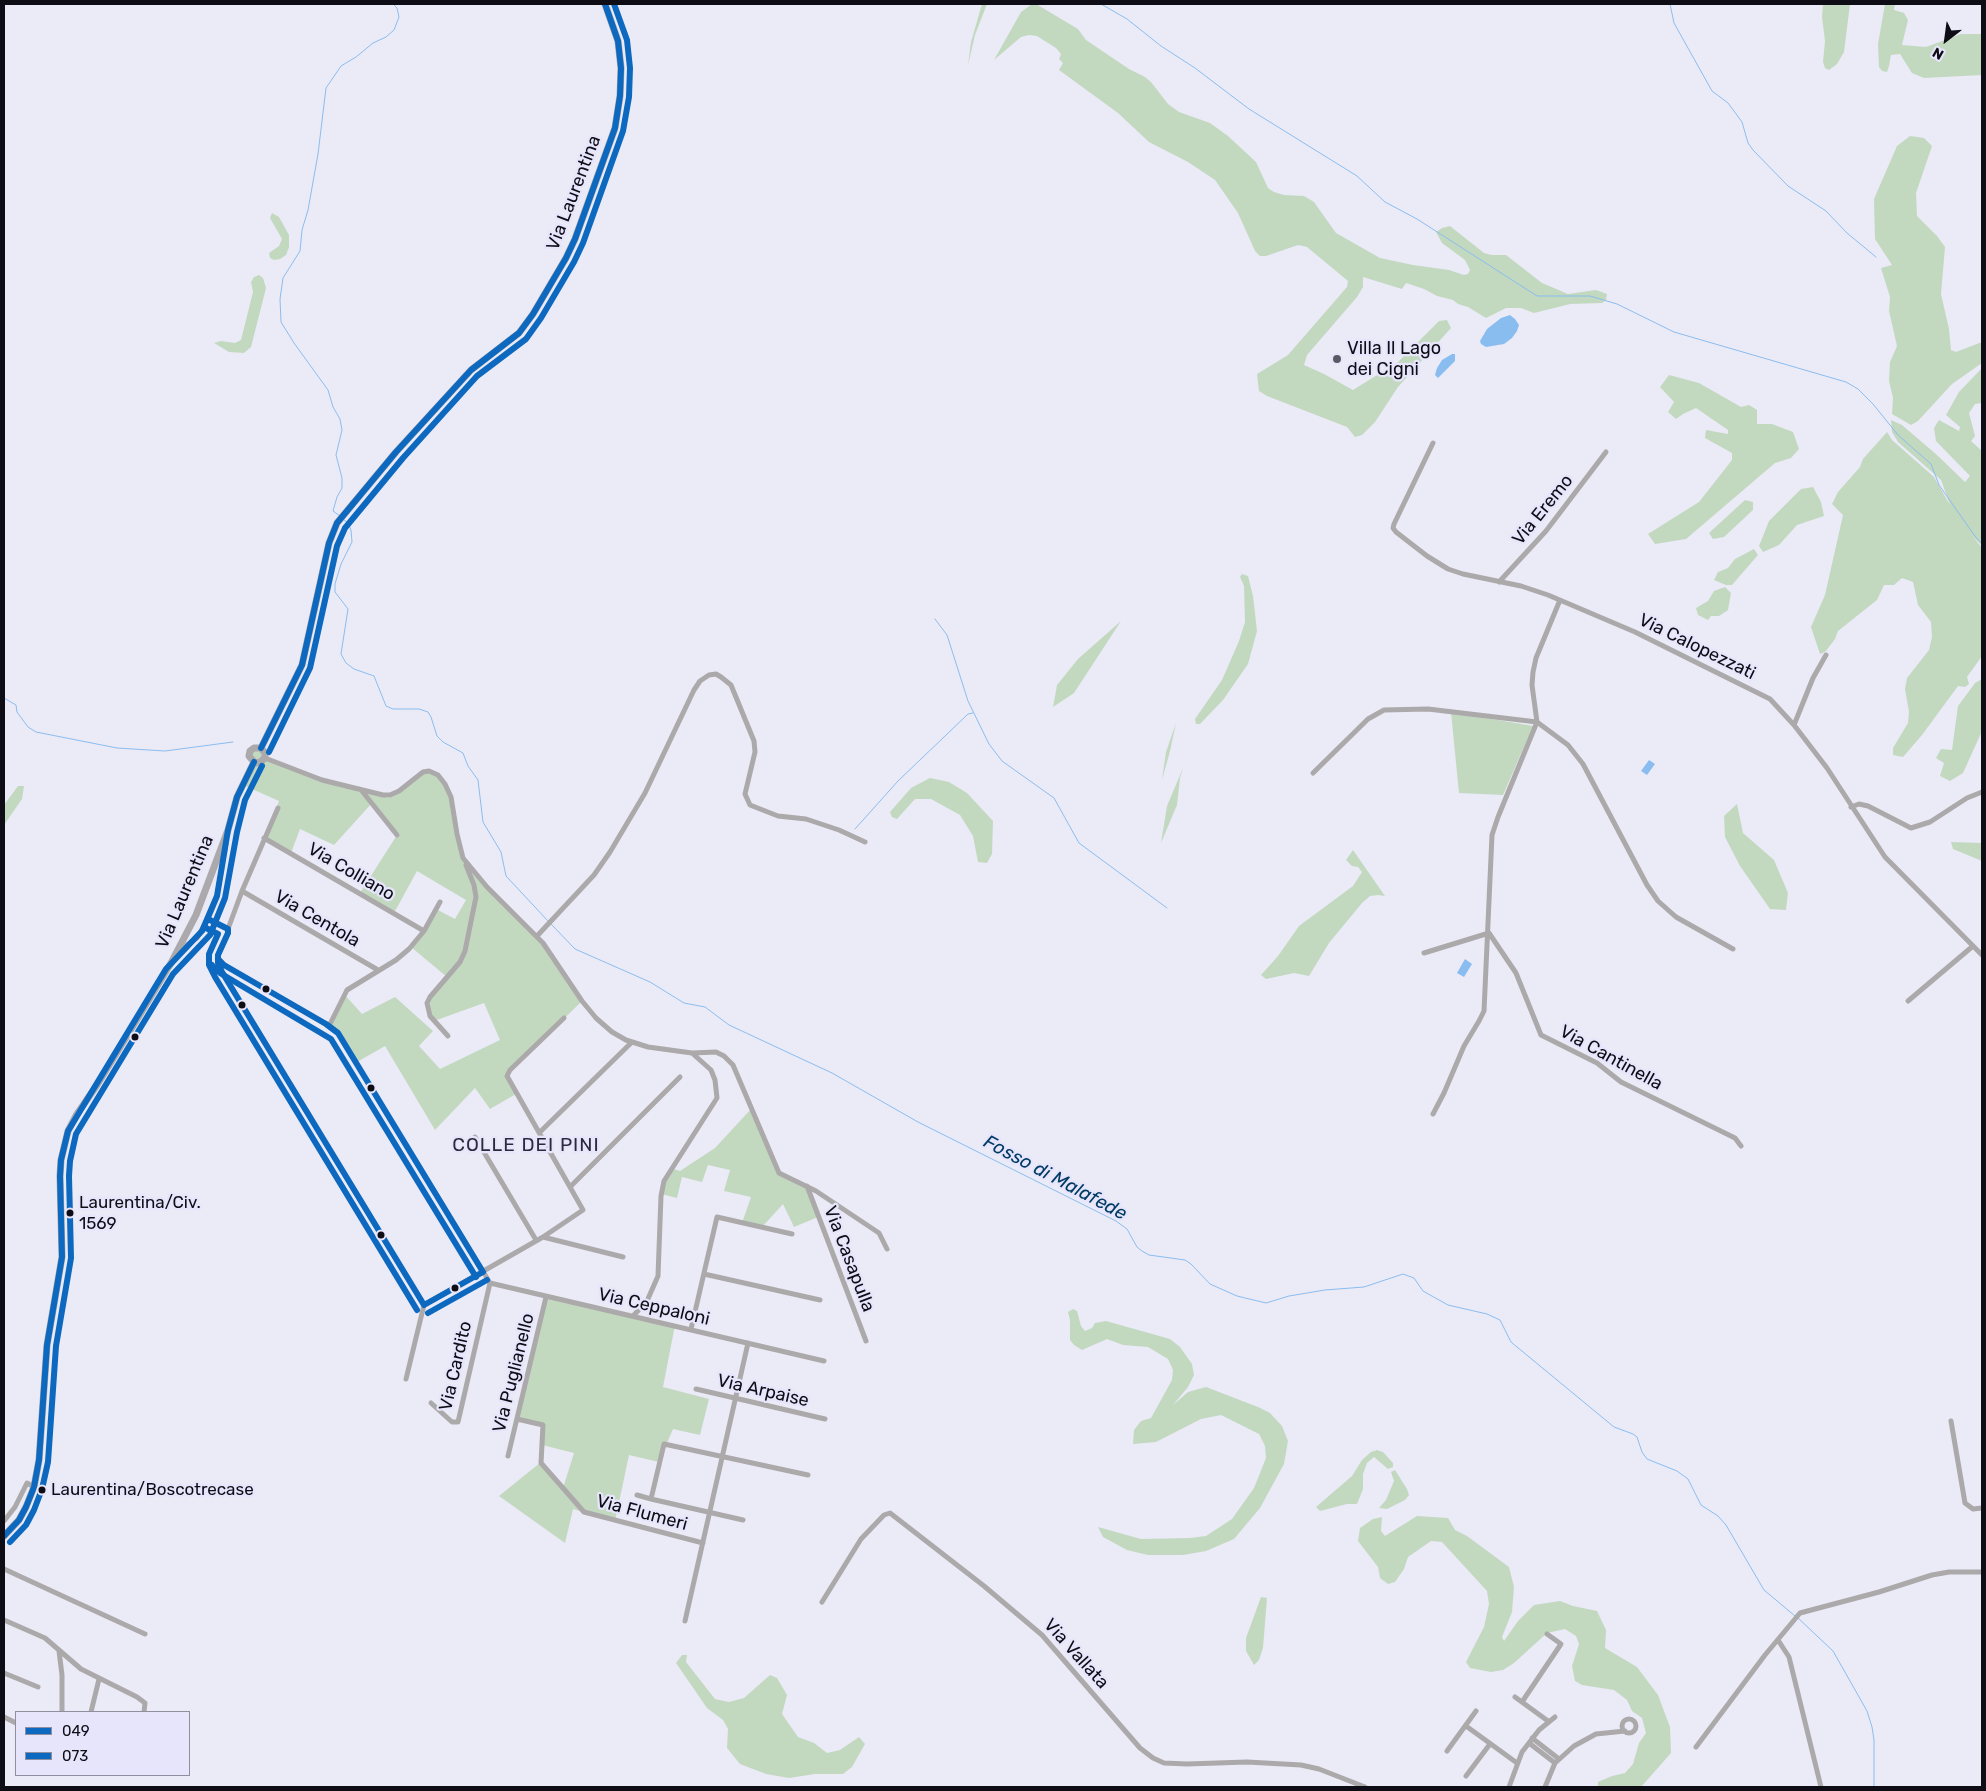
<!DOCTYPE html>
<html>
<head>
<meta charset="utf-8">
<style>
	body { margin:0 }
	#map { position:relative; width:1986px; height:1791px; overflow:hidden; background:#ebeaf7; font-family:Rubik,sans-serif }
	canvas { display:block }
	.frame { position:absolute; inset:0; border:5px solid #0e0d15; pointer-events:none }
	.legend { position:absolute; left:15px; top:1711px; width:175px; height:65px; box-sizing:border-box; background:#e7e5fc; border:1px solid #908fa0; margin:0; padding:6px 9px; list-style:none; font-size:15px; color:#0e0d15 }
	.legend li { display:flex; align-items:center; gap:10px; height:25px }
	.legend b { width:25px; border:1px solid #908fa0 }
	.north { position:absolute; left:1921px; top:15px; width:50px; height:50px; -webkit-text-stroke:4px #e7e5fc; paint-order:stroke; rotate:210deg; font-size:14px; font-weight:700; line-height:20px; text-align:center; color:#0e0d15 }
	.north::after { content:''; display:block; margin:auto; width:18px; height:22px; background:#0e0d15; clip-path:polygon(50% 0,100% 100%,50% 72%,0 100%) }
</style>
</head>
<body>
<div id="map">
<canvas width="1986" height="1791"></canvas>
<div class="frame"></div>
<ul class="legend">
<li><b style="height:6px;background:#0c69bf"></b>049</li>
<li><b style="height:6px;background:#0c69bf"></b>073</li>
</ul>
<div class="north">N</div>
</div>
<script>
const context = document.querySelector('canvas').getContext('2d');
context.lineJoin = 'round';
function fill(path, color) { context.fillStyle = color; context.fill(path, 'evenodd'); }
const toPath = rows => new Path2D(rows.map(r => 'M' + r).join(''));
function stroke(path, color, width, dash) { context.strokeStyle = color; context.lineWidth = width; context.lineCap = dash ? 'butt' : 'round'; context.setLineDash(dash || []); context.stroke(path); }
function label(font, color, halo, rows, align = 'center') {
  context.font = font + ' Rubik,sans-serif'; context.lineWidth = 4.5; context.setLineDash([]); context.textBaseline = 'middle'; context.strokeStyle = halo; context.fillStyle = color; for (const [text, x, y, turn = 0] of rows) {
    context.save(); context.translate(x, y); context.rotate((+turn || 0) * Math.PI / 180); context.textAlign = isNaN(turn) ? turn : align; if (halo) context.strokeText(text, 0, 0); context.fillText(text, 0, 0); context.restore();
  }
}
const green = toPath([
	[982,4,987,4,975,35,968,65,971,42],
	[1032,4,1036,4,1078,29,1086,40,1129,69,1145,77,1151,82,1168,104,1179,112,1210,123,1228,136,1256,162,1268,188,1274,192,1284,195,1304,196,1314,202,1336,233,1380,258,1413,265,1449,270,1464,275,1468,274,1470,270,1465,260,1442,243,1436,232,1442,228,1450,226,1484,253,1492,255,1506,255,1542,283,1568,294,1596,290,1607,294,1606,300,1602,303,1570,304,1534,313,1521,308,1506,308,1486,318,1468,307,1458,304,1453,300,1437,296,1424,289,1406,283,1402,289,1363,277,1363,287,1357,297,1307,355,1304,365,1324,374,1353,390,1398,362,1439,321,1447,320,1451,328,1398,387,1375,422,1362,435,1355,437,1347,427,1267,396,1259,391,1257,374,1288,355,1347,287,1348,281,1307,247,1298,245,1266,256,1260,256,1255,251,1238,213,1215,180,1188,162,1149,142,1118,113,1059,70,1063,63,1059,59,1061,54,1056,48,1037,36,1029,35,1021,37,994,60,1021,12],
	[1823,4,1850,4,1844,52,1837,64,1829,70,1825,68,1823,62,1825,41,1822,17],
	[1885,4,1895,4,1894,10,1904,13,1908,20,1902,45,1926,47,1961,34,1982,34,1982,75,1924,78,1912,73,1900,54,1891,55,1889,66,1887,72,1882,71,1879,67,1878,44],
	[1910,136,1924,138,1932,146,1916,193,1917,216,1937,236,1945,247,1941,294,1949,329,1951,350,1956,352,1982,342,1982,363,1952,384,1918,421,1911,425,1892,414,1893,398,1889,381,1890,362,1897,346,1889,311,1890,297,1881,268,1892,265,1875,239,1874,199,1897,146],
	[272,213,279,217,289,235,289,247,286,255,280,259,274,260,270,258,269,253,279,246,282,239,270,218],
	[259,275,263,278,266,288,251,347,244,353,229,352,214,343,221,341,235,343,241,340,253,292,251,282,254,277],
	[1982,368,1982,403,1975,404,1969,413,1975,436,1971,441,1982,451,1982,546,1972,535,1982,548,1982,656,1967,677,1969,684,1965,687,1958,686,1922,735,1903,757,1893,755,1893,748,1908,723,1909,712,1905,689,1907,678,1929,650,1932,637,1931,622,1918,605,1913,582,1902,578,1894,585,1884,585,1877,600,1838,631,1835,639,1825,652,1820,654,1811,627,1825,595,1843,515,1832,504,1838,492,1860,467,1863,459,1887,432,1892,440,1934,477,1950,505,1941,480,1898,442,1892,432,1891,420,1902,425,1937,455,1965,482,1970,476,1936,441,1934,428,1939,420,1959,431,1960,427,1946,415,1959,392],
	[1669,375,1699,383,1741,407,1749,405,1757,410,1757,424,1772,424,1793,432,1799,449,1791,458,1775,463,1686,539,1655,544,1648,534,1699,502,1732,460,1732,453,1705,438,1706,430,1728,434,1728,430,1696,408,1683,414,1676,419,1668,412,1674,402,1660,387],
	[1813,487,1821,502,1824,516,1797,525,1779,545,1763,552,1759,546,1769,521,1801,489],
	[1745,500,1753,502,1753,510,1724,537,1713,539,1709,533],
	[1754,549,1758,555,1732,585,1726,585,1714,580,1718,572,1728,568,1735,559],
	[1242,574,1248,576,1253,596,1257,631,1248,664,1223,700,1200,724,1196,724,1195,719,1222,680,1239,641,1245,622,1244,586,1240,577],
	[1725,587,1731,593,1728,610,1719,616,1711,616,1708,620,1698,615,1696,608,1708,601,1714,591],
	[1121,621,1074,693,1053,707,1057,685,1078,659],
	[1982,679,1982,731,1963,773,1950,781,1940,776,1944,763,1936,758,1941,749,1952,750,1958,706,1975,683],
	[1451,712,1533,726,1503,795,1459,793],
	[1176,723,1170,751,1162,780,1166,752],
	[254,748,264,751,265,758,362,791,389,798,420,774,434,773,449,791,463,858,484,883,537,936,582,1001,507,1075,516,1094,490,1109,475,1088,435,1130,385,1046,357,1062,338,1033,329,1026,344,994,362,1014,395,997,433,1031,419,1046,440,1069,500,1040,484,1003,434,1021,429,1012,430,997,447,977,411,947,436,909,455,919,466,900,417,871,394,913,360,893,397,835,372,803,334,845,300,829,291,853,264,838,279,801,243,785,254,763,249,754],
	[1183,768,1180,778,1177,805,1161,843,1167,806],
	[930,778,949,782,967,793,993,821,992,854,987,863,978,862,973,836,960,815,931,799,915,799,897,819,892,817,890,812,911,788],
	[18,786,24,786,22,799,4,825,4,805],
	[1737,804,1743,833,1774,860,1788,893,1786,910,1770,909,1740,866,1725,837,1724,816],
	[1951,842,1982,843,1982,861,1953,849],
	[1353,850,1385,896,1378,895,1370,896,1362,903,1329,943,1309,976,1294,973,1266,979,1261,975,1278,956,1299,926,1353,886,1362,872,1358,867,1352,866,1346,860],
	[752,1108,779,1173,807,1186,818,1217,794,1227,783,1204,762,1227,742,1223,751,1197,724,1191,730,1170,708,1165,702,1182,682,1177,677,1198,661,1194,671,1168,680,1171,715,1148],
	[546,1297,675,1325,663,1387,709,1399,700,1435,673,1429,659,1462,629,1455,615,1521,573,1509,565,1543,499,1496,541,1462,563,1488,574,1453,542,1445,544,1429,540,1423,517,1419],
	[1073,1309,1077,1311,1081,1326,1085,1331,1092,1328,1095,1323,1106,1321,1170,1339,1180,1347,1192,1364,1194,1375,1188,1387,1173,1405,1188,1392,1206,1387,1258,1407,1270,1413,1282,1426,1288,1441,1284,1464,1260,1508,1234,1539,1206,1551,1183,1555,1148,1555,1127,1550,1103,1537,1098,1527,1141,1539,1190,1538,1206,1536,1232,1519,1254,1488,1266,1458,1265,1446,1259,1434,1221,1415,1201,1419,1156,1442,1133,1444,1134,1430,1141,1421,1151,1418,1172,1380,1173,1370,1168,1359,1148,1347,1123,1345,1107,1339,1082,1350,1074,1345,1070,1340,1070,1320,1068,1312],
	[1377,1450,1383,1452,1393,1463,1393,1467,1388,1469,1374,1457,1367,1463,1363,1474,1363,1489,1357,1504,1347,1504,1320,1511,1316,1507,1352,1476,1362,1460,1371,1452],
	[1395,1470,1407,1489,1409,1495,1405,1500,1387,1509,1379,1508,1386,1500,1394,1481,1391,1472],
	[1417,1516,1448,1518,1455,1530,1467,1536,1509,1567,1514,1587,1512,1612,1502,1637,1504,1641,1518,1621,1534,1605,1560,1601,1573,1606,1597,1611,1606,1630,1605,1648,1637,1667,1658,1695,1670,1727,1671,1753,1641,1787,1598,1787,1598,1782,1612,1776,1625,1773,1633,1764,1639,1743,1646,1733,1642,1718,1632,1711,1627,1700,1614,1690,1582,1685,1575,1681,1572,1666,1579,1644,1576,1636,1565,1629,1547,1633,1514,1663,1503,1670,1491,1672,1470,1668,1466,1662,1484,1627,1489,1604,1487,1591,1442,1542,1431,1541,1408,1557,1404,1569,1395,1582,1388,1584,1380,1578,1378,1567,1358,1541,1360,1528,1373,1519,1382,1517,1381,1531,1385,1536],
	[1261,1597,1267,1598,1263,1648,1259,1660,1254,1665,1246,1651,1246,1638],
	[682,1655,687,1655,686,1662,715,1699,729,1702,744,1698,770,1675,777,1678,787,1695,782,1714,798,1737,814,1743,827,1753,840,1750,859,1737,865,1744,852,1767,843,1774,815,1774,789,1778,766,1774,740,1764,727,1748,728,1729,723,1720,707,1708,676,1663]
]);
const water = toPath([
	[1510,315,1515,319,1519,325,1517,331,1512,338,1504,344,1486,347,1481,344,1480,341,1487,329,1501,318],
	[1452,354,1455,354,1455,361,1438,378,1435,375,1437,368,1442,360],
	[1649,760,1655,764,1647,775,1641,771],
	[1465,959,1472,964,1464,977,1457,973]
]);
const stream = toPath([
	[1101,4,1127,19,1161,46,1195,68,1249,109,1357,176,1385,202,1417,219,1537,296,1590,296,1617,304,1674,332,1846,382,1858,389,1873,404,1898,435,1931,464,1939,485,1977,539,1982,543],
	[1670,4,1674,23,1712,91,1728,103,1742,122,1748,143,1753,150,1788,186,1826,211,1847,233,1876,257],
	[340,516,333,511,337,497,342,488,342,478,336,455,342,430,340,419,333,407,328,390,294,343,281,322,280,299,283,278,300,251,302,230,308,210,318,154,326,88,341,66,356,57,373,43,386,37,394,30,399,17,397,8,393,4],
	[343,519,348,523,351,530,352,542,341,564,335,584,335,592,348,609,341,654,346,663,354,669,374,676,386,706,393,709,419,709,428,712,431,717,437,736,443,742,463,753,468,766,478,780,483,822,501,852,506,876,548,921],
	[935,619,947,635,968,701,989,744,1002,761,1054,798,1079,843,1167,908],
	[4,698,16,705,17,712,28,727,36,732,117,748,165,751,233,742],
	[855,829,898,781,968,714,973,713],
	[551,924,575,949,650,982,684,1003,705,1007,729,1025,832,1073,918,1122,1116,1221,1127,1229,1137,1247,1142,1251,1149,1255,1185,1260,1191,1264,1210,1284,1237,1296,1266,1303,1289,1296,1325,1290,1364,1287,1403,1274,1414,1278,1423,1291,1448,1305,1487,1314,1500,1320,1511,1342,1614,1427,1633,1434,1637,1437,1642,1452,1647,1459,1677,1471,1688,1479,1701,1505,1718,1516,1726,1525,1764,1590,1795,1616],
	[1798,1618,1833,1651,1867,1711,1872,1727,1874,1740,1874,1787]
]);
const street = toPath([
	[1433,443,1394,524,1393,528,1396,532,1427,556,1448,569,1463,574,1521,586,1548,595,1635,632,1770,699,1794,725,1827,768,1885,857,1982,955],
	[1499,582,1546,531,1606,452],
	[1794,725,1813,678,1826,655],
	[265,758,322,780,383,795,390,795,399,791,423,772,429,771,438,775,445,784,451,797,457,834,463,858,487,887,543,943,582,1001,596,1018,612,1032,626,1040,648,1047,692,1053,711,1070,715,1080,717,1098,664,1181,661,1196,658,1276,647,1301,633,1316],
	[1313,773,1368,719,1384,710,1428,709,1537,722,1568,745,1583,764,1647,885,1658,901,1676,917,1733,949],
	[362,791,397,835],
	[1851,807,1859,804,1868,806,1911,828,1930,822,1967,798,1982,792],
	[264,838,424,931],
	[242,891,378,970],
	[208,919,228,929,228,933,218,955,218,963,222,972,424,1305,406,1379],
	[228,929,242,891,278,808],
	[537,936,594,875,610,852,645,793,694,690,700,681,709,675,716,674,721,677,731,685,754,741,755,752,745,794,750,805,778,816,806,819,839,830,865,842],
	[1424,953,1489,933,1516,973,1541,1035,1597,1063,1621,1082,1735,1138,1741,1146],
	[178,955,188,944,197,938,208,919,217,896,226,843],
	[218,958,224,965,326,1024,338,1033,490,1283,824,1361],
	[1908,1001,1973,946],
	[329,1026,347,990,396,960,409,949,424,931,440,902],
	[448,1036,430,1016,427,1003,430,997,460,962,465,951,476,897,474,885,466,865],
	[692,1053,716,1052,724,1056,733,1065,779,1173,816,1191,879,1233,887,1249],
	[1433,1114,1444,1093,1464,1046,1479,1021,1484,1011,1492,835,1498,817,1537,722,1532,685,1533,672,1536,658,1560,600],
	[540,1132,632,1042],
	[475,1137,536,1240],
	[571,1186,680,1077],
	[807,1186,866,1341],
	[543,1237,623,1257],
	[704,1274,820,1300],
	[424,1305,543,1237,583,1210,507,1076,510,1070,564,1018],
	[691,1329,717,1217,792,1234],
	[696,1389,825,1419],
	[431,1403,452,1422,458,1422,490,1283],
	[517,1419,543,1425,541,1463,584,1512,703,1543],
	[1951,1421,1965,1503,1973,1509,1982,1508],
	[508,1456,546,1297],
	[637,1495,651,1499],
	[743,1520,651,1499,664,1444,808,1475],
	[4,1521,15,1507,27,1483,34,1487],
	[4,1569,145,1634],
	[822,1602,861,1539,884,1515,890,1513,984,1586,1042,1635,1140,1748,1153,1758,1164,1763,1187,1764,1247,1762,1301,1765,1319,1769,1365,1787],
	[4,1620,45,1638,81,1669,137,1697,145,1703,144,1712],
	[685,1621,748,1343],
	[1778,1640,1789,1657,1821,1787],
	[59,1651,62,1675,62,1712],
	[4,1673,38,1687],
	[1515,1697,1548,1721],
	[1522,1702,1561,1644,1547,1634],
	[91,1712,99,1679],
	[4,1717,16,1723],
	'1622 1726a7 7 0 1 1 14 0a7 7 0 1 1-14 0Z',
	[1466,1726,1517,1763],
	[1532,1738,1559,1759],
	[1529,1743,1555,1763],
	[1696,1747,1765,1655,1800,1613,1879,1592,1932,1575,1949,1572,1982,1572],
	[1447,1751,1476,1711],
	[1466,1776,1490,1744],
	[1509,1787,1522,1752,1539,1730,1555,1717],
	[1545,1787,1555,1763,1574,1746,1596,1734,1625,1731]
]);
const secondary = toPath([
	[261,748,302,665,329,543,337,523,396,452,471,370,519,333,533,314,566,258,575,239,615,128,620,96,621,68,618,41,605,4],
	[254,762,249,756,250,751,254,748,261,748],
	[254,762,259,763,265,758,265,753,261,748],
	[4,1536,19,1520,26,1507,34,1487,39,1460,47,1345,62,1257,60,1176,61,1160,68,1131,77,1114,97,1085,136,1021,171,963,196,915,228,830,237,797,254,762]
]);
const bus1 = toPath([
	[261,748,302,665,329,543,337,523,396,452,471,370,519,333,533,314,566,258,575,239,615,128,620,96,621,68,618,41,605,4],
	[208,919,228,929,228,933,218,955,218,963,222,972,424,1305],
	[218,959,224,965,326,1024,338,1033,483,1272],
	[424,1305,483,1272],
	[4,1536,19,1520,26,1507,34,1487,39,1460,47,1345,62,1257,60,1176,61,1160,68,1131,166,969,202,931,217,896,228,830,237,797,254,762]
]);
const bus2 = toPath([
	[269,752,310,668,337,546,345,528,403,458,477,376,526,339,541,318,574,262,583,243,623,131,629,97,630,68,627,40,614,4],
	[204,927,218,934,209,954,209,965,215,977,417,1310],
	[212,965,220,973,331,1039,476,1277],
	[428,1313,487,1280],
	[10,1542,26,1525,34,1510,42,1489,48,1462,56,1346,71,1258,69,1176,70,1161,76,1134,173,974,210,935,225,898,237,832,245,800,262,766]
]);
const markers = [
	[1337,359,5,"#5b5a64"],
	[266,989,4.5,"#0e0d15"],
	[242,1005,4.5,"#0e0d15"],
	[135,1037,4.5,"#0e0d15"],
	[371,1088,4.5,"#0e0d15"],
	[70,1213,4.5,"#0e0d15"],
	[381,1235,4.5,"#0e0d15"],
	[455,1288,4.5,"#0e0d15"],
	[42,1490,4.5,"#0e0d15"]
];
const busNames = [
	["Laurentina/Civ.",79,1203],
	["1569",79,1224],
	["Laurentina/Boscotrecase",51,1490]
];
const streetNames = [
	["Via Laurentina",574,193,-69],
	["Via Eremo",1543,510,-51],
	["Via Calopezzati",1697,647,26],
	["Via Colliano",351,872,30],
	["Via Laurentina",185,892,-67],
	["Via Centola",317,919,30],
	["Via Cantinella",1611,1058,29],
	["Via Casapulla",849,1259,69],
	["Via Ceppaloni",654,1307,13],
	["Via Cardito",456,1366,-77],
	["Via Puglianello",514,1373,-76],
	["Via Arpaise",763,1391,13],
	["Via Flumeri",642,1513,15],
	["Via Vallata",1076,1654,48]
];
const poiNames = [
	["Villa Il Lago",1347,349],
	["dei Cigni",1347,370]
];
const neighbourhoodNames = [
	["COLLE DEI PINI",526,1146]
];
const waterNames = [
	["Fosso di Malafede",1055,1178,28]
];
fill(green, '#c2d9c0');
fill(water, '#8abdef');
stroke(stream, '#8abdef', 1);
stroke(street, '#aca9aa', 5);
stroke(secondary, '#aba9ab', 7);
stroke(bus1, '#0c69bf', 6);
stroke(bus2, '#0c69bf', 6);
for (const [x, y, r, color] of markers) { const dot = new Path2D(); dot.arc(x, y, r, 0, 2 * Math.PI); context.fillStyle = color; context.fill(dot); stroke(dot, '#e7e5fc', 2); }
label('17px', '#0e0d15', '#e7e5fc', busNames, 'left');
label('18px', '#0e0d15', '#e7e5fc', streetNames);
label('18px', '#0e0d15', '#e7e5fc', poiNames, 'left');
context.letterSpacing = '1px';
label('19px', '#2c293a', '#e7e5fc', neighbourhoodNames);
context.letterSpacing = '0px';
label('italic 19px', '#003b64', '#e7e5fc', waterNames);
</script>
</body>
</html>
